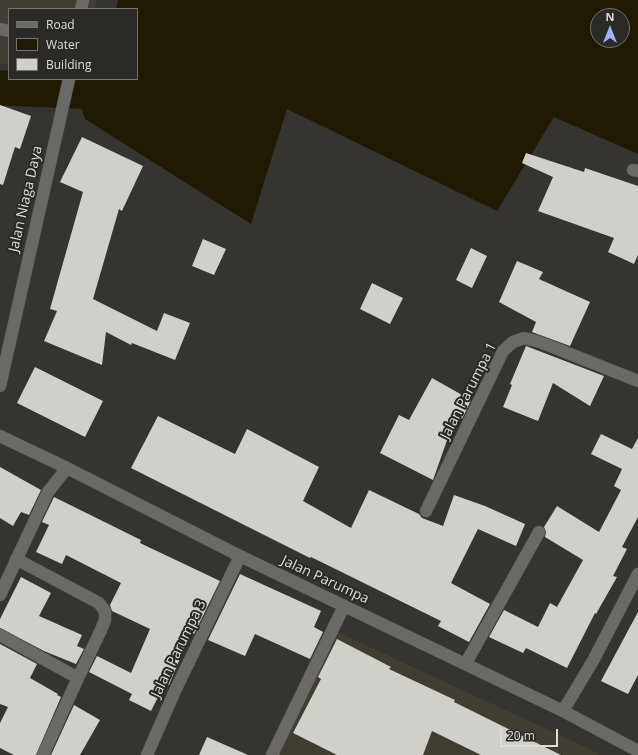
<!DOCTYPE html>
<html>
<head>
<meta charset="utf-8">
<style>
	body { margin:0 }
	#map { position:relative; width:638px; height:755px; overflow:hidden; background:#363430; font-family:"Open Sans",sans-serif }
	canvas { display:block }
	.legend { position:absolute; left:8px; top:8px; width:130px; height:72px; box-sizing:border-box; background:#2c2a27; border:1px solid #73716f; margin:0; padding:5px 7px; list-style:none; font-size:12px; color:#dddcda }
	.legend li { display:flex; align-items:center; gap:8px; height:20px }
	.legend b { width:20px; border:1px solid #73716f }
	.north { position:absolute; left:590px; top:8px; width:40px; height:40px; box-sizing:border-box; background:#2c2a27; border:1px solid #73716f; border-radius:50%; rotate:0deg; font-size:11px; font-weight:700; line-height:16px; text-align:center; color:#dddcda }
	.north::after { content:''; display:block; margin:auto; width:14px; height:18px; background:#9fb3fd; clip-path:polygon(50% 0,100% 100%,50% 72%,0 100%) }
	.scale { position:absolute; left:500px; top:729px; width:58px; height:18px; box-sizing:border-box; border:2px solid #dddcda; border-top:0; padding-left:5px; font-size:12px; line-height:14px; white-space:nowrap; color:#dddcda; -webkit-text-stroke:3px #2c2a27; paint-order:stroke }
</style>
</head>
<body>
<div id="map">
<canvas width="638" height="755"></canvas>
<ul class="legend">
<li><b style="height:5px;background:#6b6965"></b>Road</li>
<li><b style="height:11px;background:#201903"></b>Water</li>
<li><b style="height:11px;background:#d0cfc9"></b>Building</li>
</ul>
<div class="north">N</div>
<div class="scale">20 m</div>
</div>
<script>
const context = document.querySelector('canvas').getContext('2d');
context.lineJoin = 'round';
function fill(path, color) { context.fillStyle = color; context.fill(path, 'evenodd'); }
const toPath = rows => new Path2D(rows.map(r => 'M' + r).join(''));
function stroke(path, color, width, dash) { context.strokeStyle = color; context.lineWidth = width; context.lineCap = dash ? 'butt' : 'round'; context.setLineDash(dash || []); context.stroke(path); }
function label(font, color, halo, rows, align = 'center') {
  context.font = font + ' "Open Sans",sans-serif'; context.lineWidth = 4; context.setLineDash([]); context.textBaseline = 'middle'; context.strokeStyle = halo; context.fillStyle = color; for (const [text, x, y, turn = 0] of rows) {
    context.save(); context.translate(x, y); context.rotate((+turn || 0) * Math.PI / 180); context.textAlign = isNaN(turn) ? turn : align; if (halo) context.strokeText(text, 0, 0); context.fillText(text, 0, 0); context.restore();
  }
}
const built = toPath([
	[0,0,96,0,95,9,9,9,9,64,0,64],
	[335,631,568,739,602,755,269,755]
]);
const water = toPath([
	[118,0,638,0,638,154,554,117,497,211,287,109,251,224,85,119,76,92,126,87,127,79,137,79,137,9,116,9],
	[598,16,622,16,622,40,598,40]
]);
const river = toPath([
	[0,88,125,93]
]);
const building = toPath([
	[0,105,31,116,20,149,15,147,3,185,0,184],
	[82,137,143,166,122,211,119,209,93,299,157,331,164,313,190,323,175,360,132,343,131,345,106,332,102,365,44,341,57,311,50,309,83,192,60,182],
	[526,153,584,172,585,168,638,186,638,255,634,264,608,252,614,238,538,211,553,177,522,163],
	[203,239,226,249,214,275,192,266],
	[471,248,487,256,472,288,456,280],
	[517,261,543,272,539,279,590,302,570,346,532,332,536,322,499,302],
	[372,283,403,298,390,324,360,309],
	[526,346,604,376,590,406,553,383,538,421,503,407,512,385,510,384],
	[35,367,103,401,85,437,17,403],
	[432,378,471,400,462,419,456,415,433,480,380,453,399,415,409,420],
	[158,416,235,454,247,429,319,467,303,501,351,528,369,490,419,514,422,518,443,526,454,495,485,506,525,524,516,546,478,529,451,583,490,604,469,642,438,626,441,621,311,557,310,558,131,468],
	[601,434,632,449,638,438,638,517,622,547,627,549,613,576,617,577,596,614,595,613,567,668,526,648,523,653,489,637,504,610,538,627,550,603,557,607,583,560,545,537,546,532,544,527,557,506,599,532,621,490,614,486,622,469,591,454],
	[0,467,41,490,29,515,21,512,13,526,0,518],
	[54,497,141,540,140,543,220,581,194,634,191,632,169,685,165,683,151,711,129,700,132,694,89,672,97,656,131,673,150,629,112,611,110,605,121,583,66,555,62,564,36,552,49,525,42,522],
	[240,574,321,611,314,627,323,632,310,659,255,634,245,656,208,640],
	[21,577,51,593,39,616,82,635,77,646,84,649,76,664,44,651,0,628,0,619],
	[638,612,638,675,628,694,601,681],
	[337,639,391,667,389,669,455,700,454,702,561,755,481,755,432,731,423,755,337,755,293,733,321,679,318,677],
	[0,644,37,664,30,678,58,694,57,695,61,697,36,755,14,755,0,748,0,723,8,707,0,704],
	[74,705,100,720,80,755,51,755],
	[207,737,248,755,199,755]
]);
const minor = toPath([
	[81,9,83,0],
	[0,29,9,31],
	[633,170,638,171],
	[0,386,69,79],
	[0,436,67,468,240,556,563,711,638,751],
	[426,511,503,351,513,342,524,338,540,342,638,381],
	[16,559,99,603,105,611,105,620,101,630,78,678],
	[0,595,48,492,67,468],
	[0,635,78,678,43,755],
	[466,663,539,532],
	[563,711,594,659,638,574],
	[147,755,174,693,240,556],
	[272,755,344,606]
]);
const streetNames = [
	["Jalan Niaga Daya",26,199,-77],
	["Jalan Parumpa 1",469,391,-63],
	["Jalan Parumpa",325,580,25],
	["Jalan Parumpa 3",179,649,-64]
];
fill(built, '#403d33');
fill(water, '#201903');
stroke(river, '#201903', 35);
fill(building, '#d0cfc9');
stroke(minor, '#53524e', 13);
stroke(minor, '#6b6965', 12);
label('14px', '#dddcda', '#2c2a27', streetNames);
</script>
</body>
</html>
